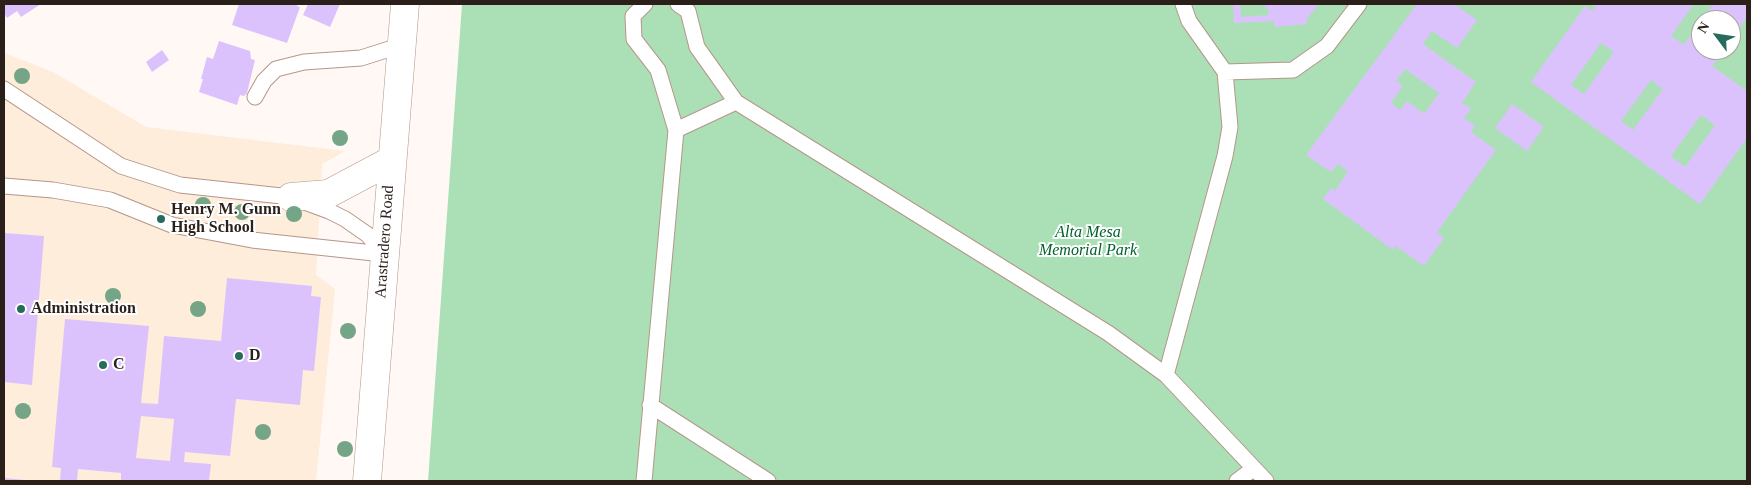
<!DOCTYPE html>
<html>
<head>
<meta charset="utf-8">
<style>
	body { margin:0 }
	#map { position:relative; width:1751px; height:485px; overflow:hidden; background:#fff8f5; font-family:Georgia,serif }
	canvas { display:block }
	.frame { position:absolute; inset:0; border:5px solid #2b1f1a; pointer-events:none }
	.north { position:absolute; left:1691px; top:10px; width:50px; height:50px; box-sizing:border-box; background:#fff; border:1px solid #aaa5a3; border-radius:50%; rotate:301deg; font-size:14px; font-weight:700; line-height:20px; text-align:center; color:#2b1f1a }
	.north::after { content:''; display:block; margin:auto; width:18px; height:22px; background:#266b5d; clip-path:polygon(50% 0,100% 100%,50% 72%,0 100%) }
</style>
</head>
<body>
<div id="map">
<canvas width="1751" height="485"></canvas>
<div class="frame"></div>
<div class="north">N</div>
</div>
<script>
const context = document.querySelector('canvas').getContext('2d');
context.lineJoin = 'round';
function fill(path, color) { context.fillStyle = color; context.fill(path, 'evenodd'); }
const toPath = rows => new Path2D(rows.map(r => 'M' + r).join(''));
function stroke(path, color, width, dash) { context.strokeStyle = color; context.lineWidth = width; context.lineCap = dash ? 'butt' : 'round'; context.setLineDash(dash || []); context.stroke(path); }
function label(font, color, halo, rows, align = 'center') {
  context.font = font + ' Georgia,serif'; context.lineWidth = 4; context.setLineDash([]); context.textBaseline = 'middle'; context.strokeStyle = halo; context.fillStyle = color; for (const [text, x, y, turn = 0] of rows) {
    context.save(); context.translate(x, y); context.rotate((+turn || 0) * Math.PI / 180); context.textAlign = isNaN(turn) ? turn : align; if (halo) context.strokeText(text, 0, 0); context.fillText(text, 0, 0); context.restore();
  }
}
const education = toPath([
	[4,53,53,72,146,127,345,151,322,164,316,275,335,289,316,481,4,481]
]);
const green = toPath([
	[462,4,1747,4,1747,481,428,481],
	[1701,20,1731,20,1731,50,1701,50]
]);
const building = toPath([
	[4,4,41,4,21,17,17,11,7,18,4,13],
	[239,4,298,4,297,6,300,7,287,43,232,25],
	[308,4,340,4,330,27,303,15],
	[1233,4,1240,4,1241,17,1269,15,1268,9,1262,4,1319,4,1307,19,1307,24,1274,27,1274,21,1234,23],
	[1417,4,1454,4,1477,20,1457,48,1432,31,1423,44,1476,82,1462,103,1471,109,1464,118,1475,126,1471,132,1496,150,1437,232,1444,238,1424,266,1396,246,1393,250,1323,199,1331,188,1335,191,1348,171,1338,164,1331,172,1306,155],
	[1405,69,1439,93,1424,114,1407,101,1400,110,1391,103,1403,86,1396,81],
	[1590,4,1694,4,1671,36,1684,45,1701,21,1701,50,1724,50,1712,66,1747,91,1747,138,1700,204,1531,82,1585,6,1592,11,1596,7],
	[1601,43,1614,52,1584,94,1571,85],
	[1651,80,1663,89,1633,130,1621,121],
	[1701,115,1715,125,1685,167,1671,156],
	[1713,4,1747,4,1747,17,1731,40,1731,20,1702,20],
	[219,41,250,51,251,59,255,60,247,93,244,96,240,95,237,105,199,92,203,79,201,79,207,57,213,59],
	[162,50,169,60,152,72,146,62],
	[1512,104,1544,127,1527,151,1495,128],
	[4,233,44,236,32,385,4,382],
	[227,278,312,286,311,296,321,297,314,371,303,370,300,405,236,399,230,456,185,452,184,462,211,464,209,481,121,481,121,473,78,469,77,481,60,481,61,468,52,467,65,319,149,326,141,403,158,404,164,336,221,341],
	[141,416,174,419,170,461,136,458],
	[4,478,25,480,25,481,4,481]
]);
const lane = toPath([
	[645,4,633,16,634,39,658,70,676,130],
	[678,4,688,11,697,47,736,102],
	[1225,72,1293,70,1327,46,1359,4],
	[4,89,121,166,180,185,291,197,329,211,345,219,368,235,383,254],
	[255,97,264,81,276,69,304,62,361,58,402,45],
	[4,186,53,190,110,200,172,225,252,240,383,254],
	[1166,375,1266,481],
	[650,405,768,481],
	[644,481,676,130,736,102,1108,333,1166,375,1225,156,1230,127,1225,72,1189,21,1183,4],
	[1237,481,1253,469]
]);
const secondary = toPath([
	[291,197,328,194,392,160],
	[367,481,405,4]
]);
const trees = [
	[22,76],
	[340,138],
	[203,205],
	[242,212],
	[294,214],
	[113,296],
	[198,309],
	[348,331],
	[23,411],
	[263,432],
	[345,449]
];
const markers = [
	[161,219,5,"#266b5d"],
	[21,309,5,"#266b5d"],
	[239,356,5,"#266b5d"],
	[103,365,5,"#266b5d"]
];
const poiNames = [
	["Henry M. Gunn",171,210],
	["High School",171,228],
	["Administration",31,309],
	["D",249,356],
	["C",113,365]
];
const parkNames = [
	["Alta Mesa",1088,233],
	["Memorial Park",1088,251]
];
const streetNames = [
	["Arastradero Road",385,242,-86]
];
fill(education, '#fdedda');
fill(green, '#abe0b7');
fill(building, '#dcc2fd');
stroke(lane, '#b5968a', 17);
stroke(secondary, '#b5968a', 29);
stroke(lane, '#fff', 15);
stroke(secondary, '#fff', 28);
context.fillStyle = '#74a586';
for (const [x, y] of trees) { context.beginPath(); context.arc(x, y, 8, 0, 2 * Math.PI); context.fill(); }
for (const [x, y, r, color] of markers) { const dot = new Path2D(); dot.arc(x, y, r, 0, 2 * Math.PI); context.fillStyle = color; context.fill(dot); stroke(dot, '#fff', 2); }
label('bold 16px', '#2b1f1a', '#fff', poiNames, 'left');
label('italic 16px', '#02612c', '#fff', parkNames);
label('16px', '#2b1f1a', '#fff', streetNames);
</script>
</body>
</html>
